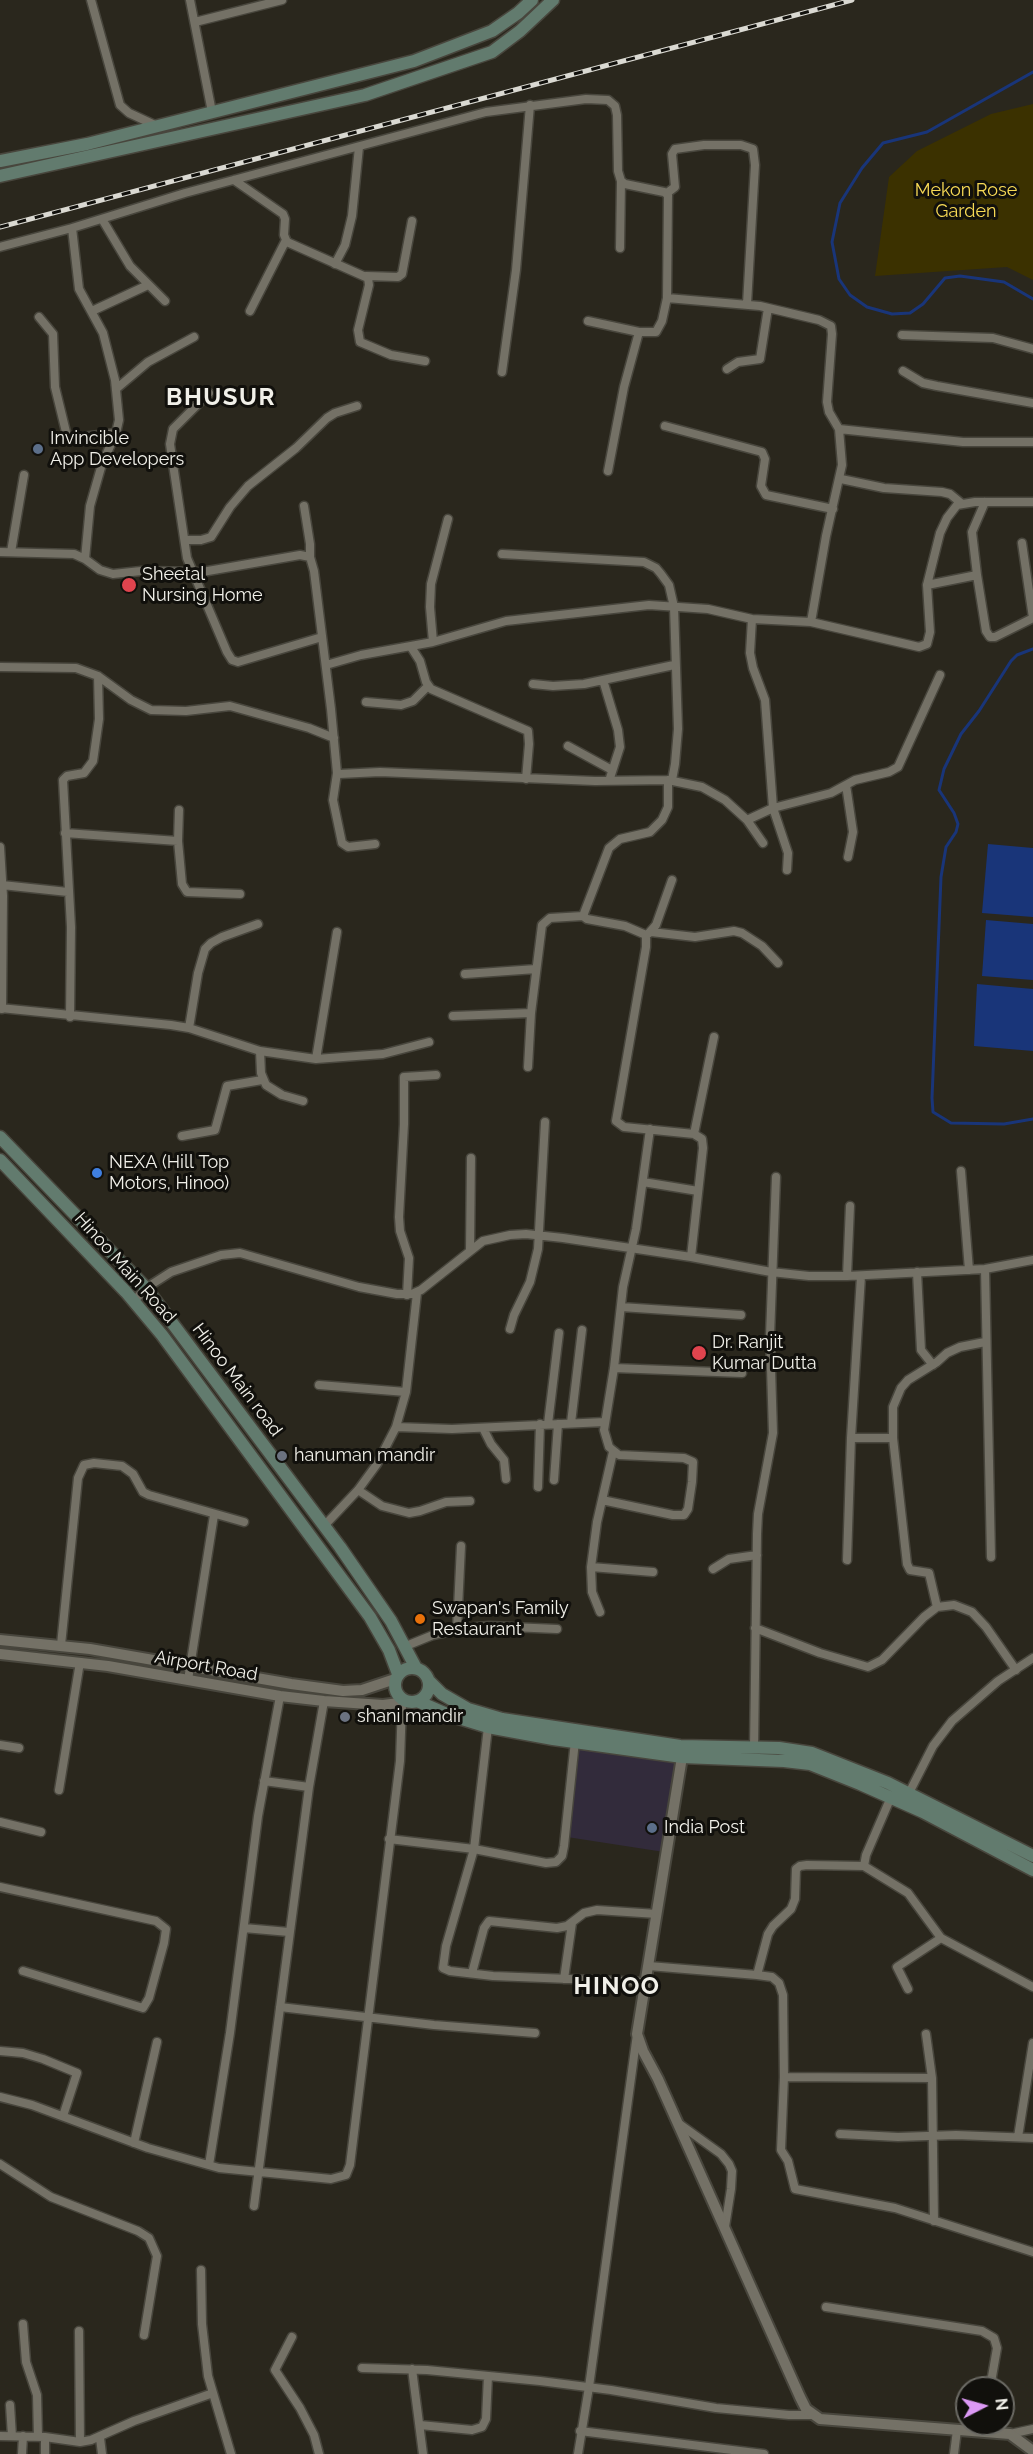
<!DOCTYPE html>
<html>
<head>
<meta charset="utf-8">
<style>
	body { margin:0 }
	#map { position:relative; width:1033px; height:2454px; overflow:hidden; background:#2a271d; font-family:Raleway,sans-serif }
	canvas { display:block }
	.north { position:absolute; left:955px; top:2376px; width:60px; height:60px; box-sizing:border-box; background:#11100c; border:2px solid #6b6a64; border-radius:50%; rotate:84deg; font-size:16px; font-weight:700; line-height:24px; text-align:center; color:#f1f0e9 }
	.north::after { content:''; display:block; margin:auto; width:21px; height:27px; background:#dc99f5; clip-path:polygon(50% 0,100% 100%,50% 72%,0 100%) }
</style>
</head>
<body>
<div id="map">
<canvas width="1033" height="2454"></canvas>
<div class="north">N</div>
</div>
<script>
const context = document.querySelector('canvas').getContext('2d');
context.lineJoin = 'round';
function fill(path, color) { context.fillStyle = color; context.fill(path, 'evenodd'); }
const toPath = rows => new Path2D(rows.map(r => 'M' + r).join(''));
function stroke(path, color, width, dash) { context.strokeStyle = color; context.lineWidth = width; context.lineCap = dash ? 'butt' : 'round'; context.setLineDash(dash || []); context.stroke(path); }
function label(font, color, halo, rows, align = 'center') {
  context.font = font + ' Raleway,sans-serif'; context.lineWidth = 6; context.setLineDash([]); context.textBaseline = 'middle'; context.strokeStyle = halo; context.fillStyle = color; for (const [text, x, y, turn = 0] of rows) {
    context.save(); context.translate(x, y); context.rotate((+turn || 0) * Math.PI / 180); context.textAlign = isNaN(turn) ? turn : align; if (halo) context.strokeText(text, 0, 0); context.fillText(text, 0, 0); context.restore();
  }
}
const commercial = toPath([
	[578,1748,679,1760,664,1852,567,1837]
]);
const green = toPath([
	[1033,104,1033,280,1007,267,875,276,889,177,917,151,991,114]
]);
const water = toPath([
	[988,844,1033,848,1033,917,982,913],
	[986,920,1033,924,1033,980,982,976],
	[977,984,1033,989,1033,1051,974,1046]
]);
const stream = toPath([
	[1033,72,927,132,883,143,862,168,840,203,832,242,839,279,850,295,867,307,892,314,910,313,923,304,945,278,960,276,1004,282,1033,299],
	[1033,649,1017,655,1011,661,979,711,961,734,944,769,939,790,954,813,958,824,956,832,946,847,941,877,932,1098,933,1112,951,1123,1004,1124,1033,1119]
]);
const minor = toPath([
	[91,0,120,105,129,113,157,126],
	[190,0,212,112],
	[195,22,282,0],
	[234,180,283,214,285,219,284,235,287,242,368,278,369,285,358,330,360,342,391,355,425,361],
	[667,193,675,187,672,154,675,149,704,145,741,145,753,149,755,165,747,304],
	[102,219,130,266,165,301],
	[72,228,79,289,103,333,115,380,119,420,116,433,102,464,90,506,85,559],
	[0,247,72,228,185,193,486,112,586,99,608,100,615,106,617,115,618,171,621,181,625,184,664,192,668,195,667,298,760,306,819,320,831,326,832,334,827,402,829,412,839,429,842,465,826,536,811,622],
	[620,248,621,181],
	[335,264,345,245,352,216,359,147],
	[366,276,398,277,402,274,412,221],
	[92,311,148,285],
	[250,311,286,240],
	[39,317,53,334,55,387,67,436,74,438,116,433],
	[588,321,639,332,656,332,662,321,667,298],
	[902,335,993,338,1033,349],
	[727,369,738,362,760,359,768,308],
	[903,371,923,383,937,386,1033,403],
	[502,372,516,270,530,105],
	[116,389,148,362,194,337],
	[209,393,173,429,170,444,187,558,227,652,232,660,238,662,322,637],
	[665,426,762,452,765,459,761,486,766,495,833,509],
	[839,429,963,442,1033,442],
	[608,471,624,387,639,332],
	[841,479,884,488,942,492,950,494,961,503],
	[304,506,310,544,310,557],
	[185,540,201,540,211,537,230,507,248,486,296,448,327,418,335,413,357,406],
	[1022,543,1033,618],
	[0,552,74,554,85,559,100,570,113,574,141,571,202,572,300,555,310,557,314,571,331,709,337,773,339,774,380,772,595,781,668,780,668,807,662,820,650,832,620,839,609,848,583,916,587,919,625,926,646,935,646,947,616,1121,624,1127,694,1134,702,1139,703,1148,691,1257],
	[11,552,24,475],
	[502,554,644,562,656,568,661,574,669,585,674,607,678,729,675,764,672,780],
	[977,575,972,532,985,502],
	[927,585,940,533,947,518,957,505,975,502,1033,502],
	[752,619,750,653,753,668,765,700,773,808,788,853,787,870],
	[433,642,430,607,431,584,448,519],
	[411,647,420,661,426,682,431,689,528,731,529,744,526,779],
	[326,665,361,655,433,642,506,621,649,605,708,609,752,619,811,622,919,647,927,644,930,632,927,585,977,575,986,631,990,637,995,637,1033,618],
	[0,667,76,668,98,676,131,700,151,710,186,711,230,706,309,728,334,738],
	[603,680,618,730,620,747,609,781],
	[533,684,553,686,584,684,674,665],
	[366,702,401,705,413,701,428,686],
	[568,746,612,770],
	[337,773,333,800,342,843,348,847,375,844],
	[668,780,702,787,725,800,747,820,763,843],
	[846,785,853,832,848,857],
	[747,820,773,808,831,793,855,780,889,772,898,767,940,675],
	[65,833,178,841,179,810],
	[178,841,182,884,187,892,240,894],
	[0,847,3,896,2,1009],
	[2,885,68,892],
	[651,932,695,937,734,931,742,933,762,946,778,963],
	[649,933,656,925,672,880],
	[465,974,536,969],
	[0,1008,171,1025,189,1028,260,1051,316,1059,383,1054,429,1042],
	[453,1016,531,1013],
	[70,1017,71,927,63,780,67,776,84,773,93,761,99,719,98,676],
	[189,1028,198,973,205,949,211,943,222,937,258,924],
	[260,1051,261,1073,266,1085,282,1095,303,1101],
	[316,1059,337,932],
	[528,1067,531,1013,542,925,550,918,583,916],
	[694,1134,714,1037],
	[182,1136,215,1130,227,1086,262,1080],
	[961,1171,969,1270],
	[643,1182,698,1191],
	[470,1249,471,1158],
	[985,1269,991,1557],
	[917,1272,921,1350,933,1365],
	[847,1276,850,1206],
	[407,1295,409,1258,400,1231,399,1217,404,1124,404,1077,436,1075],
	[134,1301,146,1288,171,1272,221,1255,240,1253,359,1287,397,1294,412,1294,421,1290,483,1241,510,1235,526,1234,563,1238,691,1257,771,1272,809,1276,847,1276,985,1269,1033,1260],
	[621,1307,741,1315],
	[510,1329,514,1315,530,1282,538,1249,545,1122],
	[614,1368,742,1373],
	[319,1385,406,1392],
	[571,1423,582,1330],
	[548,1424,559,1333],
	[396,1427,452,1429,605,1422],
	[483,1428,491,1444,504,1460,506,1479],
	[851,1438,893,1438],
	[554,1480,558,1424],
	[538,1487,540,1424],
	[358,1490,382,1506,409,1513,420,1511,446,1502,470,1501],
	[602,1500,673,1515,684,1515,688,1509,692,1482,693,1462,684,1458,619,1455,609,1447,604,1430,614,1368,623,1287,636,1229,650,1129],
	[324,1526,358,1490,377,1464,396,1427,406,1392,417,1293],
	[847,1560,851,1438,861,1276],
	[591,1567,653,1572],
	[713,1569,729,1559,757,1555],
	[937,1607,929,1573,910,1570,907,1564,893,1438,893,1407,901,1388,908,1380,937,1362,947,1353,960,1347,985,1342],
	[600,1612,592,1592,591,1567,597,1522,613,1452],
	[755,1628,820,1653,868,1667,882,1660,924,1617,937,1607,954,1605,972,1612,986,1627,1016,1670],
	[457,1629,461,1546],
	[61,1645,78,1478,84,1465,94,1463,122,1466,133,1474,143,1492,149,1495,244,1522],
	[406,1646,433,1635,466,1628,489,1626,557,1629],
	[188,1680,214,1515],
	[488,1727,474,1849,446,1946,443,1968,450,1971,493,1976,646,1982],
	[0,1745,19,1748],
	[754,1748,757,1534,758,1514,773,1433,770,1336,776,1177],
	[264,1781,309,1787],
	[59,1790,80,1662],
	[909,1793,933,1746,952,1721,998,1681,1033,1658],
	[891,1797,866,1855,864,1866,908,1893,941,1938,1033,1987],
	[0,1822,41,1832],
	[389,1839,474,1849,546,1863,556,1862,562,1856,564,1846,575,1741],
	[0,1887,156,1921,166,1929,164,1943,149,1998,143,2008,23,1971],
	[244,1928,289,1932],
	[649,1966,757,1975,772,1977,779,1983,783,1995,784,2077,781,2150,788,2161,795,2189,895,2208,1033,2252],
	[472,1973,484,1928,489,1921,557,1928,567,1926,584,1913,597,1910,657,1914],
	[757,1975,768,1934,773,1926,791,1909,795,1899,796,1869,800,1866,807,1865,864,1866],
	[564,1979,572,1923],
	[908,1989,897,1967,941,1938],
	[280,2007,434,2025,535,2033],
	[926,2034,932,2078,934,2221],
	[0,2051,23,2053,43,2059,77,2073,63,2116],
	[784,2077,932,2078],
	[0,2097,32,2105,148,2148,219,2168,331,2179,346,2175,350,2165,400,1761,402,1703],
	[678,2123,721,2154,729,2164,732,2171,731,2189,725,2227],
	[840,2134,898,2137,956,2135,1033,2138],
	[1018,2137,1033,2043],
	[134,2143,157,2042],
	[0,2164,51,2197,138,2231,149,2238,157,2256,144,2335],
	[209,2165,230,2033,258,1816,280,1696],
	[254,2206,309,1787,324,1701],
	[201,2270,202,2324,208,2376,231,2454],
	[826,2307,982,2331,994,2338,997,2348,990,2388],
	[23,2324,26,2362,37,2395,38,2437],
	[79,2331,80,2442],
	[292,2337,275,2370,300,2408,314,2435,319,2454],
	[362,2368,427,2370,540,2381,611,2390,716,2408,789,2415,813,2415],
	[412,2369,423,2454],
	[10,2405,12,2436],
	[420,2425,472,2430,482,2427,486,2419,488,2376],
	[580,2431,764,2454],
	[1010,2434,1033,2429],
	[0,2436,45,2437,80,2442,91,2440,134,2421,213,2393],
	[100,2438,102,2454],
	[22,2454,23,2436],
	[45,2454,45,2437],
	[578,2454,589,2387,637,2034],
	[954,2454,957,2430]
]);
const tertiary = toPath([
	[0,1640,90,1649,291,1684,343,1691,362,1690,395,1679],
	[0,1654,108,1666,280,1696,324,1701,383,1705,407,1702],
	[682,1757,637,2034,643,2051,658,2079,800,2397,806,2409,820,2419,1010,2434,1033,2451]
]);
const secondary = toPath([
	[0,161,87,144,414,61,492,31,518,13,532,0],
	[0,176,365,95,492,52,520,31,553,0],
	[0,1137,146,1288,340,1547,391,1621,416,1668],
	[0,1160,126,1292,162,1335,370,1617,389,1650,398,1674],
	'395 1685a17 17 0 1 1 34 0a17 17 0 1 1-34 0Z',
	[428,1680,442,1694,468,1709,502,1719,680,1746,779,1748,812,1753,888,1783,1033,1856],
	[417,1701,449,1715,488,1727,553,1739,682,1757,784,1761,810,1764,860,1784,923,1812,1033,1870]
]);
const rail = toPath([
	[0,227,852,0]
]);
const markers = [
	[38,449,6,"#5c6f8a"],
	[129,585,8,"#e0444e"],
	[97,1173,6,"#3f7fe0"],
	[699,1353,8,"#e0444e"],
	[282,1456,6,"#6b7280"],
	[420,1619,6,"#e8710a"],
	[345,1717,6,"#6b7280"],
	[652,1828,6,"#5c6f8a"]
];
const parkNames = [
	["Mekon Rose",966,191],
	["Garden",966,212]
];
const poiNames = [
	["Invincible",50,439],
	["App Developers",50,460],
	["Sheetal",142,575],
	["Nursing Home",142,596],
	["NEXA (Hill Top",109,1163],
	["Motors, Hinoo)",109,1184],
	["Dr. Ranjit",712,1343],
	["Kumar Dutta",712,1364],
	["hanuman mandir",294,1456],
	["Swapan's Family",432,1609],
	["Restaurant",432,1630],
	["shani mandir",357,1717],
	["India Post",664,1828]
];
const streetNames = [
	["Hinoo Main Road",125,1268,48],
	["Hinoo Main road",237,1380,53],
	["Airport Road",206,1666,10]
];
const districtNames = [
	["BHUSUR",221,398],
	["HINOO",617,1987]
];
fill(commercial, '#322b3b');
fill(green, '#3b3100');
fill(water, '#193579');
stroke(stream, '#193579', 3);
stroke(minor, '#48463d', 11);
stroke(tertiary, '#48463d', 14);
stroke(secondary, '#48463d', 15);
stroke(minor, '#747166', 8);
stroke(tertiary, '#747166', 10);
stroke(secondary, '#627b6e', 12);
stroke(rail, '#dad9d2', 5);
stroke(rail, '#11100c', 3, [9]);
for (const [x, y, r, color] of markers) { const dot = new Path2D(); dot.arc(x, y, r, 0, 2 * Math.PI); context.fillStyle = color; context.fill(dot); stroke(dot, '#11100c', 2); }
label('18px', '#f8da55', '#11100c', parkNames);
label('18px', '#f1f0e9', '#11100c', poiNames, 'left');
label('18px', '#f1f0e9', '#11100c', streetNames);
context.letterSpacing = '1.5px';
label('bold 24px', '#f1f0e9', '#11100c', districtNames);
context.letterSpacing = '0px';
</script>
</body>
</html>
